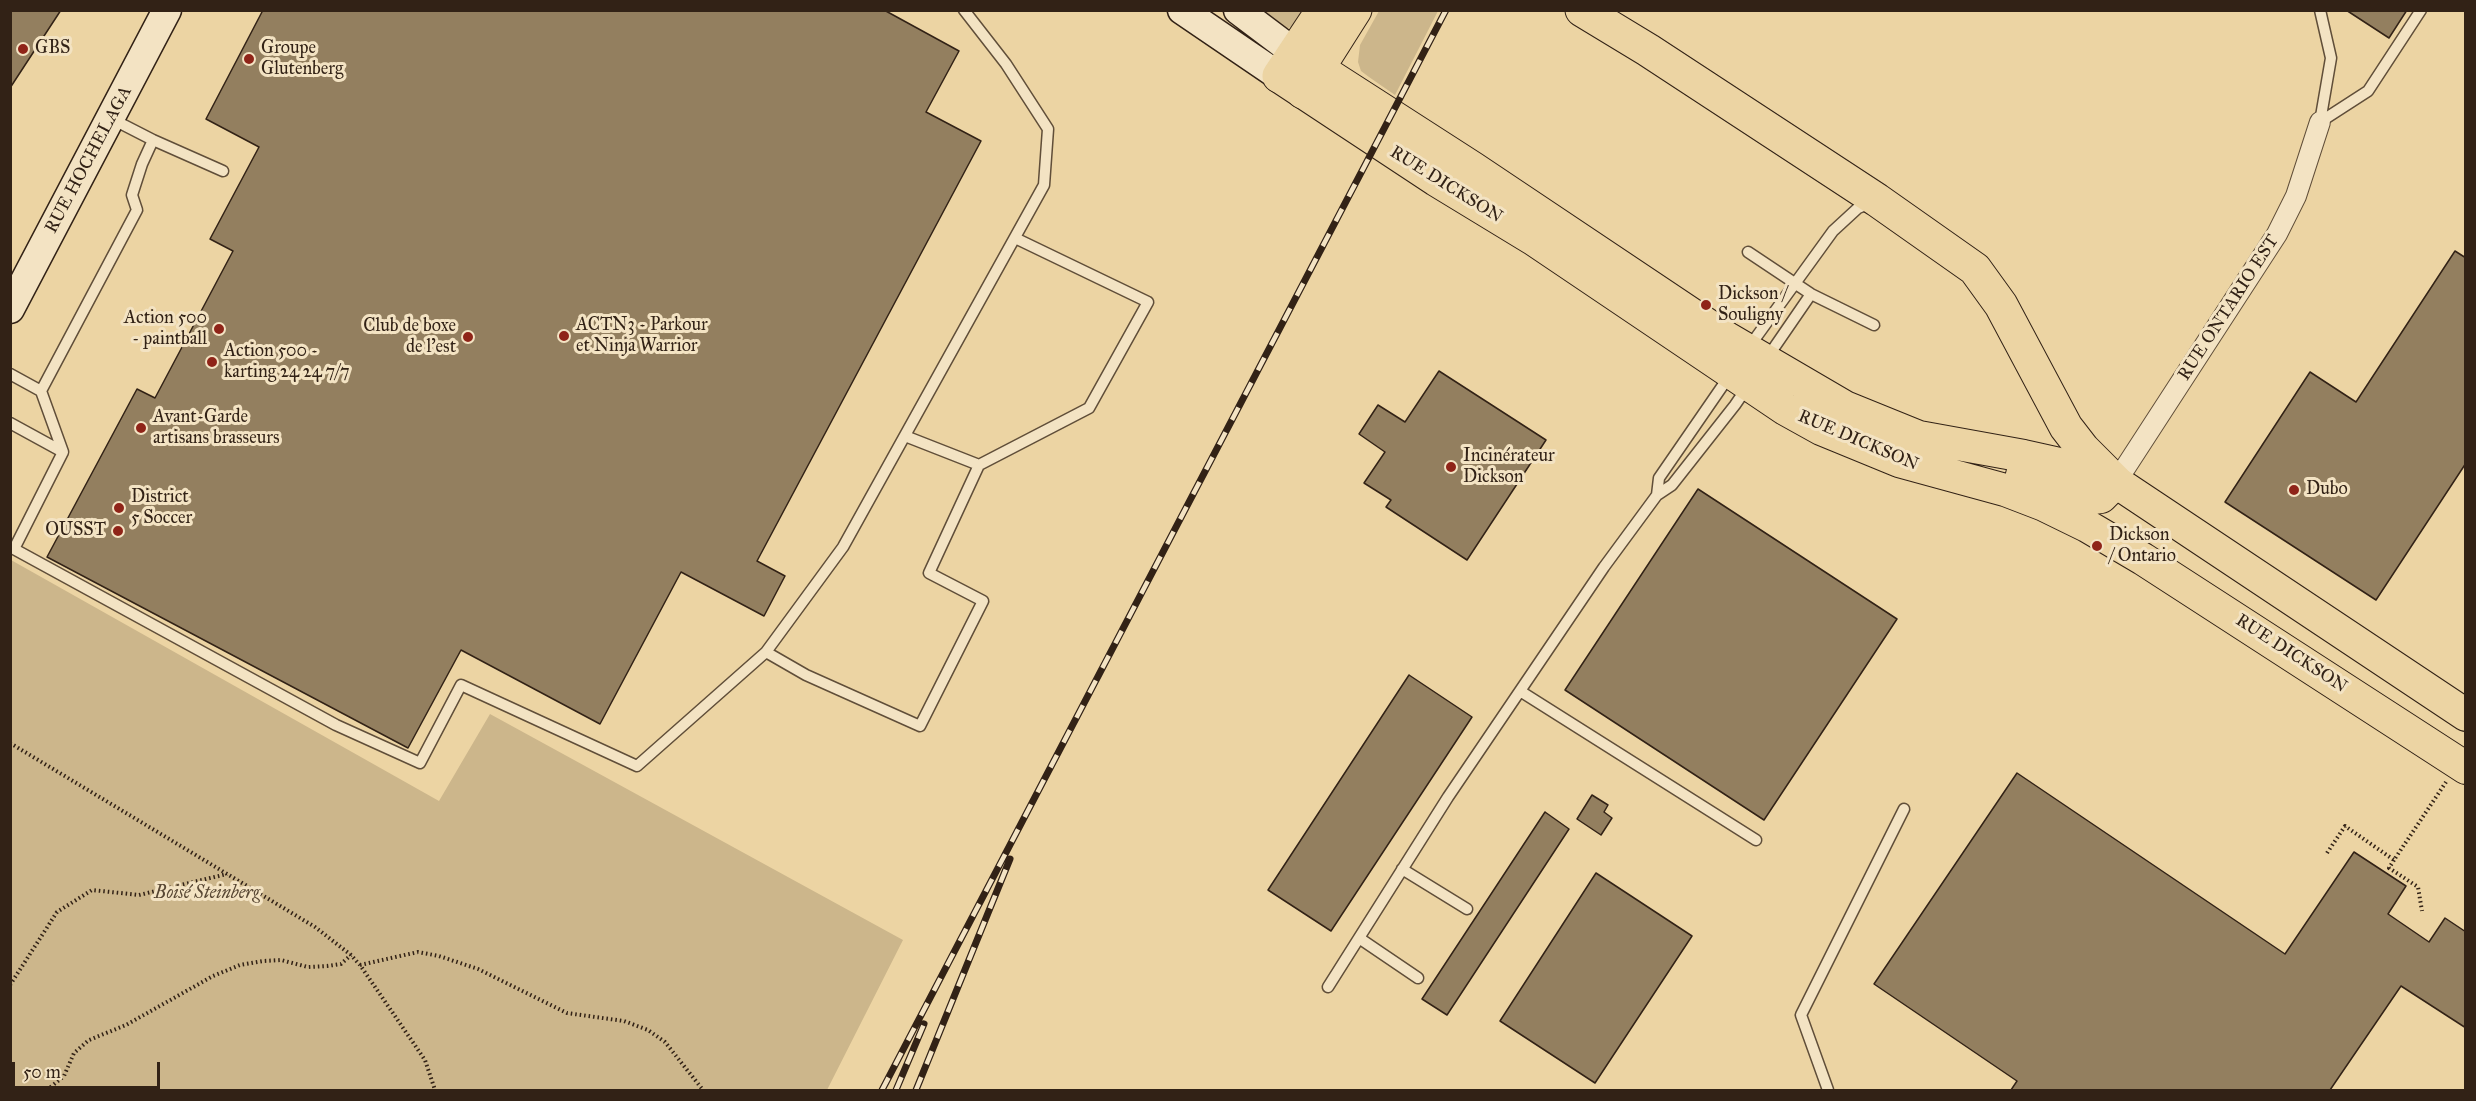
<!DOCTYPE html>
<html>
<head>
<meta charset="utf-8">
<style>
	body { margin:0 }
	#map { position:relative; width:2476px; height:1101px; overflow:hidden; background:#ecd4a3; font-family:"IM FELL Great Primer",serif }
	canvas { display:block }
	.frame { position:absolute; inset:0; border:12px solid #322216; pointer-events:none }
	.scale { position:absolute; left:12px; top:1062px; width:148px; height:27px; box-sizing:border-box; border:3px solid #322216; border-top:0; padding-left:8px; font-size:18px; line-height:21px; white-space:nowrap; color:#322216; -webkit-text-stroke:4px #f3e3c3; paint-order:stroke }
</style>
</head>
<body>
<div id="map">
<canvas width="2476" height="1101"></canvas>
<div class="frame"></div>
<div class="scale">50 m</div>
</div>
<script>
const context = document.querySelector('canvas').getContext('2d');
context.lineJoin = 'round';
function fill(path, color) { context.fillStyle = color; context.fill(path, 'evenodd'); }
const toPath = rows => new Path2D(rows.map(r => 'M' + r).join(''));
function stroke(path, color, width, dash) { context.strokeStyle = color; context.lineWidth = width; context.lineCap = dash ? 'butt' : 'round'; context.setLineDash(dash || []); context.stroke(path); }
function label(font, color, halo, rows, align = 'center') {
  context.font = font + ' "IM FELL Great Primer",serif'; context.lineWidth = 6; context.setLineDash([]); context.textBaseline = 'middle'; context.strokeStyle = halo; context.fillStyle = color; for (const [text, x, y, turn = 0] of rows) {
    context.save(); context.translate(x, y); context.rotate((+turn || 0) * Math.PI / 180); context.textAlign = isNaN(turn) ? turn : align; if (halo) context.strokeText(text, 0, 0); context.fillText(text, 0, 0); context.restore();
  }
}
const green = toPath([
	[1256,11,1304,11,1294,25,1287,29],
	[1379,11,1438,11,1395,95,1369,77,1361,71,1358,62,1360,45],
	[11,560,439,801,490,714,903,940,827,1090,11,1090]
]);
const building = toPath([
	[10,10,61,10,10,88,10,10],
	[263,10,884,10,959,51,926,112,981,141,757,561,785,576,764,616,681,572,600,724,461,650,408,748,47,557,137,389,155,398,233,251,210,239,259,147,206,119,263,10],
	[2346,10,2407,10,2389,38,2346,10],
	[2455,251,2466,258,2466,463,2376,600,2225,502,2310,372,2356,402,2455,251],
	[1439,371,1546,440,1467,560,1386,507,1391,500,1364,483,1385,452,1359,434,1378,405,1405,422,1439,371],
	[1698,489,1897,619,1764,820,1565,690,1698,489],
	[1409,675,1472,717,1331,931,1268,890,1409,675],
	[2017,773,2285,954,2354,852,2406,886,2388,914,2429,942,2445,918,2466,932,2466,1028,2401,986,2330,1090,2011,1090,2017,1081,1874,984,2017,773],
	[1592,795,1608,805,1604,812,1612,818,1601,835,1577,819,1592,795],
	[1545,812,1569,829,1447,1015,1422,999,1545,812],
	[1596,873,1692,936,1595,1083,1500,1021,1596,873]
]);
const path = toPath([
	[10,743,315,927,351,955,360,965,425,1060,435,1090],
	[2327,853,2345,826,2394,860,2446,782],
	[2394,860,2389,868,2418,887,2422,911],
	[360,965,418,952,439,956,478,969,567,1013,624,1021,648,1030,665,1042,703,1090],
	[10,985,57,912,92,890,139,895,227,874],
	[47,1090,64,1076,74,1053,89,1040,126,1025,213,976,240,965,263,961,281,960,308,967,327,966,341,964,351,955]
]);
const lane = toPath([
	[112,119,153,140,223,171],
	[2320,122,2368,91,2421,10],
	[2320,122,2331,58,2320,10],
	[1748,252,1811,294,1874,325],
	[1749,347,1833,231,1858,208,1871,203],
	[1767,358,1811,294],
	[10,374,41,391,137,210,132,195,142,164,153,140],
	[41,391,63,452],
	[10,423,63,452,14,549,336,725,420,763,461,685,637,766,766,652,843,547,1044,185,1048,129,1006,64,964,10],
	[905,436,979,465],
	[1657,495,1659,478,1730,375],
	[766,652,806,675,920,726,983,601,929,573,979,465,1089,408,1148,302,1015,238],
	[1520,691,1756,840],
	[1402,869,1467,909],
	[1359,938,1418,978],
	[1328,987,1448,797,1604,567,1657,495,1672,485,1735,405,1748,386],
	[1828,1090,1801,1015,1904,809]
]);
const street = toPath([
	[2116,482,2277,234,2296,196,2320,122]
]);
const secondary = toPath([
	[1182,10,1279,76],
	[1238,10,1295,53],
	[10,309,167,10]
]);
const primary = toPath([
	[1296,54,1473,168,1727,338,1845,407,1919,437,2024,456,2060,464,2116,482,2466,715],
	[1280,77,1436,180,1533,239,1785,409,1821,429,1899,461,2005,490,2044,505,2087,526,2143,559,2466,768],
	[2022,475,2093,498,2101,497,2116,482]
]);
const highway = toPath([
	[1582,10,1648,50,1877,200,1975,269,2001,305,2066,427,2083,449,2116,482],
	[1279,76,1323,10],
	[1303,92,1355,10]
]);
const rail = toPath([
	[882,1090,1446,10],
	[896,1090,924,1024],
	[916,1090,1010,859]
]);
const markers = [
	[23,49,6,"#8f2418"],
	[249,59,6,"#8f2418"],
	[1706,305,6,"#8f2418"],
	[219,329,6,"#8f2418"],
	[564,336,6,"#8f2418"],
	[468,337,6,"#8f2418"],
	[212,362,6,"#8f2418"],
	[141,428,6,"#8f2418"],
	[1451,467,6,"#8f2418"],
	[2294,490,6,"#8f2418"],
	[119,508,6,"#8f2418"],
	[118,531,6,"#8f2418"],
	[2097,546,6,"#8f2418"]
];
const poiNames = [
	["GBS",35,49],
	["Groupe",261,49],
	["Glutenberg",261,70],
	["Dickson /",1718,295],
	["Souligny",1718,316],
	["Action 500",207,319,"right"],
	["- paintball",207,340,"right"],
	["ACTN3 - Parkour",576,326],
	["et Ninja Warrior",576,347],
	["Club de boxe",456,327,"right"],
	["de l'est",456,348,"right"],
	["Action 500 -",224,352],
	["karting 24 24 7/7",224,373],
	["Avant-Garde",153,418],
	["artisans brasseurs",153,439],
	["Incinérateur",1463,457],
	["Dickson",1463,478],
	["Dubo",2306,490],
	["District",131,498],
	["5 Soccer",131,519],
	["OUSST",106,531,"right"],
	["Dickson",2109,536],
	["/ Ontario",2109,557]
];
const streetNames = [
	["RUE HOCHELAGA",89,160,-62],
	["RUE DICKSON",1446,185,32],
	["RUE ONTARIO EST",2229,308,-57],
	["RUE DICKSON",1858,441,23],
	["RUE DICKSON",2291,654,33]
];
const parkNames = [
	["Boisé Steinberg",207,894]
];
fill(green, '#ccb68b');
fill(building, '#937f5f');
stroke(building, '#322216', 1.5);
stroke(lane, '#604e39', 13);
stroke(street, '#604e39', 22);
stroke(secondary, '#322216', 31);
stroke(primary, '#322216', 34);
stroke(highway, '#322216', 35);
stroke(path, '#322216', 4, [1.5, 3]);
stroke(lane, '#f3e3c3', 10);
stroke(street, '#f3e3c3', 20);
stroke(secondary, '#f3e3c3', 28);
stroke(primary, '#ecd4a3', 32);
stroke(highway, '#ecd4a3', 33);
stroke(rail, '#322216', 7);
stroke(rail, '#f3e3c3', 4.5, [14]);
for (const [x, y, r, color] of markers) { const dot = new Path2D(); dot.arc(x, y, r, 0, 2 * Math.PI); context.fillStyle = color; context.fill(dot); stroke(dot, '#f3e3c3', 2); }
label('18px', '#322216', '#f3e3c3', poiNames, 'left');
label('18px', '#322216', '#f3e3c3', streetNames);
label('italic 18px', '#584733', '#f3e3c3', parkNames);
</script>
</body>
</html>
